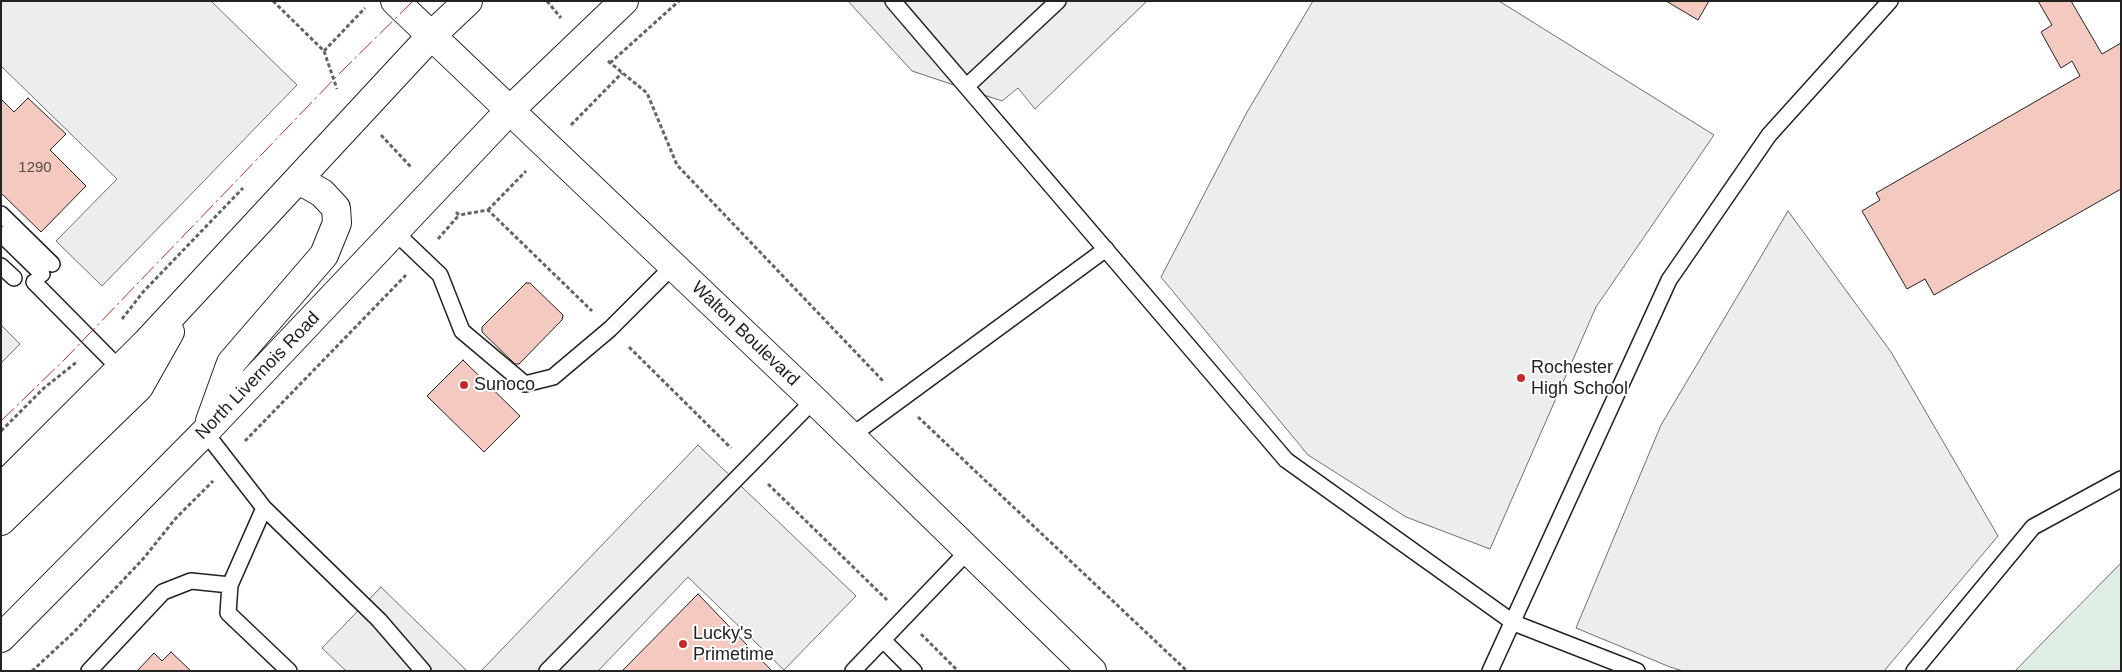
<!DOCTYPE html>
<html>
<head>
<meta charset="utf-8">
<style>
	body { margin:0 }
	#map { position:relative; width:2122px; height:672px; overflow:hidden; background:#fff; font-family:Arial,sans-serif }
	canvas { display:block }
	.frame { position:absolute; inset:0; border:2px solid #222; pointer-events:none }
</style>
</head>
<body>
<div id="map">
<canvas width="2122" height="672"></canvas>
<div class="frame"></div>
</div>
<script>
const context = document.querySelector('canvas').getContext('2d');
context.lineJoin = 'round';
function fill(path, color) { context.fillStyle = color; context.fill(path, 'evenodd'); }
const toPath = rows => new Path2D(rows.map(r => 'M' + r).join(''));
function stroke(path, color, width, dash) { context.strokeStyle = color; context.lineWidth = width; context.lineCap = dash ? 'butt' : 'round'; context.setLineDash(dash || []); context.stroke(path); }
function label(font, color, halo, rows, align = 'center') {
  context.font = font + ' Arial,sans-serif'; context.lineWidth = 4; context.setLineDash([]); context.textBaseline = 'middle'; context.strokeStyle = halo; context.fillStyle = color; for (const [text, x, y, turn = 0] of rows) {
    context.save(); context.translate(x, y); context.rotate((+turn || 0) * Math.PI / 180); context.textAlign = isNaN(turn) ? turn : align; if (halo) context.strokeText(text, 0, 0); context.fillText(text, 0, 0); context.restore();
  }
}
const green = toPath([
	[2121,563,2121,671,2015,671,2048,637,2121,563]
]);
const parking = toPath([
	[1,1,211,1,297,85,102,286,56,241,117,179,1,66,1,1],
	[848,1,1147,1,1035,109,1018,88,1002,101,912,71,848,1],
	[1313,1,1499,1,1714,135,1596,307,1490,549,1406,517,1308,455,1161,277,1247,112,1313,1],
	[1788,211,1891,352,1998,536,1884,671,1683,671,1670,667,1576,628,1661,425,1788,211],
	[1,325,20,344,1,363,1,325],
	[698,445,856,596,784,670,688,577,598,671,481,671,698,445],
	[381,587,467,671,346,671,322,648,381,587]
]);
const building = toPath([
	[1666,1,1709,1,1698,20,1666,1],
	[2038,1,2071,1,2102,54,2121,43,2121,189,1934,295,1925,279,1907,289,1862,211,1880,200,1876,193,2080,76,2072,61,2061,68,2041,32,2052,25,2038,1],
	[28,98,66,134,50,150,86,186,41,232,1,193,1,99,14,112,28,98],
	[526,283,530,283,563,315,562,320,519,364,515,364,482,332,482,327,526,283],
	[463,360,520,416,484,452,427,396,463,360],
	[698,594,772,671,622,671,698,594],
	[171,652,191,671,137,671,154,653,162,661,171,652]
]);
const path = toPath([
	[273,1,324,51,337,89],
	[547,1,561,18],
	[324,51,365,8],
	[608,61,647,93,677,165,884,382],
	[610,63,679,1],
	[571,125,622,73],
	[381,135,411,167],
	[488,210,526,171],
	[456,212,459,215,488,210,592,311],
	[438,239,459,215],
	[122,319,143,292,243,188],
	[629,347,731,448],
	[918,417,1187,671],
	[1,431,44,388,78,361],
	[245,441,406,275],
	[768,484,887,600],
	[921,634,958,671],
	[32,671,74,632,143,559,176,518,213,481]
]);
const lane = toPath([
	[893,1,1286,460,1514,623,1637,671],
	[968,85,1058,1],
	[1,214,52,264],
	[395,232,440,275,462,331,525,384,553,377,610,329,673,266],
	[1,234,42,274],
	[1,266,14,278],
	[34,282,120,369],
	[205,432,264,508,379,620,423,671],
	[851,436,1106,249],
	[264,508,230,585,228,613,289,671],
	[883,640,914,671],
	[89,671,163,592,191,581,230,585],
	[547,671,814,400],
	[853,671,969,550],
	[1490,671,1669,280,1769,135,1890,1],
	[1914,671,2033,527,2121,479]
]);
const secondary = toPath([
	[395,1,814,400,1092,671],
	[210,421,231,363,324,255,337,223,336,208,322,193,299,180],
	[1,488,147,342,432,35,468,1],
	[1,521,139,387,170,332],
	[1,638,205,432,510,110,624,1]
]);
const power = toPath([
	[1,421,65,359,338,75,413,1]
]);
const markers = [
	[1521,378,5,"#c62828"],
	[464,385,5,"#c62828"],
	[683,644,5,"#c62828"]
];
const numberNames = [
	["1290",35,168]
];
const streetNames = [
	["Walton Boulevard",745,334,44],
	["North Livernois Road",258,376,-46]
];
const poiNames = [
	["Rochester",1531,368],
	["High School",1531,389],
	["Sunoco",474,385],
	["Lucky's",693,634],
	["Primetime",693,655]
];
fill(green, '#e0efe3');
stroke(green, '#6f6f6f', 1);
fill(parking, '#ededed');
stroke(parking, '#6f6f6f', 1);
fill(building, '#f3c9c0');
stroke(building, '#222', 1);
stroke(lane, '#222', 18);
stroke(secondary, '#222', 30);
stroke(path, '#646464', 3, [4, 2.5]);
stroke(lane, '#fff', 15);
stroke(secondary, '#fff', 28);
stroke(power, '#c62828', 1, [18, 4, 2.5, 4]);
for (const [x, y, r, color] of markers) { const dot = new Path2D(); dot.arc(x, y, r, 0, 2 * Math.PI); context.fillStyle = color; context.fill(dot); stroke(dot, '#fff', 2); }
label('15px', '#564c4a', null, numberNames);
label('18px', '#222', '#fff', streetNames);
label('18px', '#222', '#fff', poiNames, 'left');
</script>
</body>
</html>
